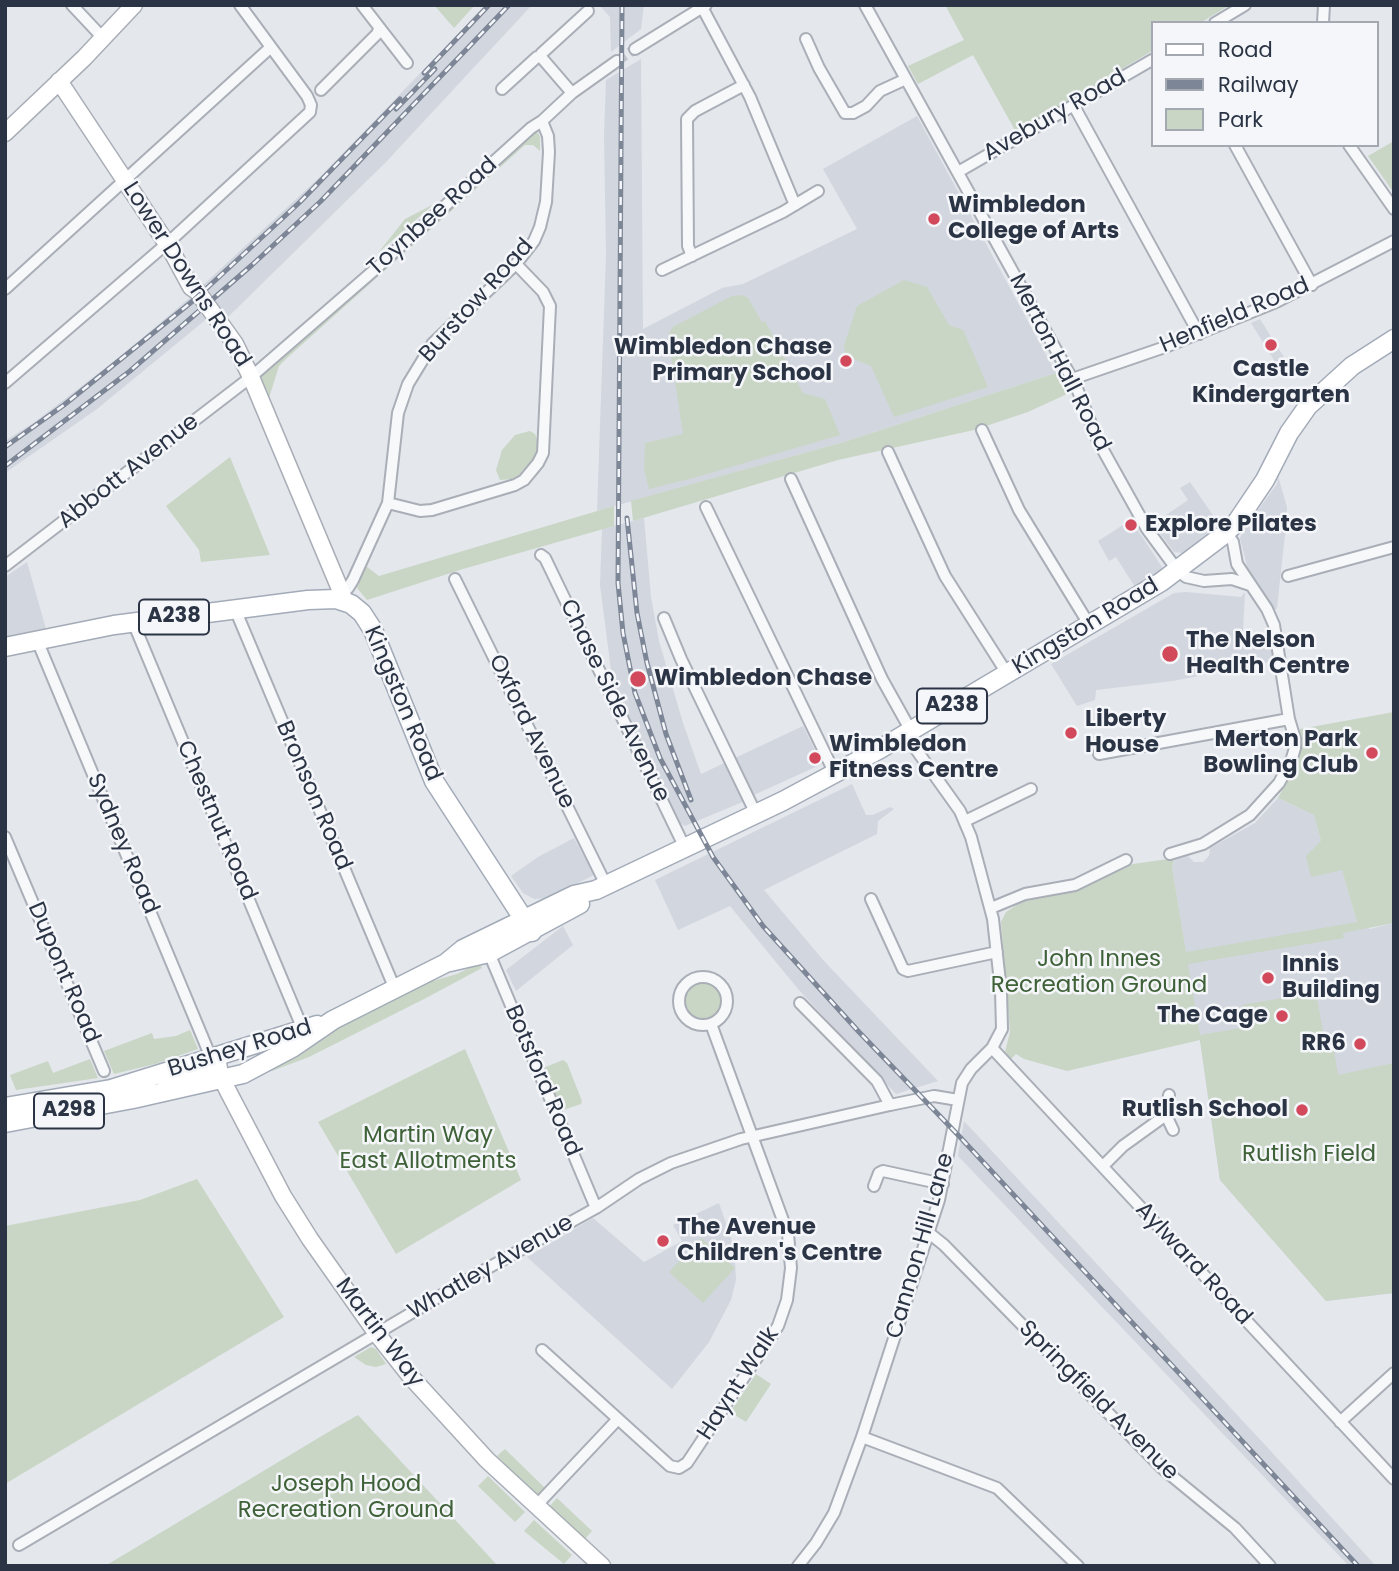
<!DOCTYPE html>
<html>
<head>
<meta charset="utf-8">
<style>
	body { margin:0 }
	#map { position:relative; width:1399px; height:1571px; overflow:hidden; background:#e4e7ec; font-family:Poppins,sans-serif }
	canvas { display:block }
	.frame { position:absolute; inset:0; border:7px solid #2b3445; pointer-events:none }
	.legend { position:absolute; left:1151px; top:21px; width:228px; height:126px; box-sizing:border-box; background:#f4f6f9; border:2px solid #a4a8b1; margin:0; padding:9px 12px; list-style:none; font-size:21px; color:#2b3445 }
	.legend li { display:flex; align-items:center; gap:14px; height:35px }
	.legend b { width:35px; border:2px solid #a4a8b1 }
</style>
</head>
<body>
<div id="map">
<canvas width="1399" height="1571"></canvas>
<div class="frame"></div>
<ul class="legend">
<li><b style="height:9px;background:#fff"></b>Road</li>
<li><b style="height:9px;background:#7d8696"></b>Railway</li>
<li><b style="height:19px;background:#c9d6c5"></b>Park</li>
</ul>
</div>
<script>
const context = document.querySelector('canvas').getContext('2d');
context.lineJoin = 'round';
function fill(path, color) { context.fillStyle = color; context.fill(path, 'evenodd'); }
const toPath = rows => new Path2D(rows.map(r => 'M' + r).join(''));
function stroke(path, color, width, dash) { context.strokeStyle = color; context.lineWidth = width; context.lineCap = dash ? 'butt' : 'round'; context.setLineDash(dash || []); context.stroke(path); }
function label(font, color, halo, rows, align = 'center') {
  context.font = font + ' Poppins,sans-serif'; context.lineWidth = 5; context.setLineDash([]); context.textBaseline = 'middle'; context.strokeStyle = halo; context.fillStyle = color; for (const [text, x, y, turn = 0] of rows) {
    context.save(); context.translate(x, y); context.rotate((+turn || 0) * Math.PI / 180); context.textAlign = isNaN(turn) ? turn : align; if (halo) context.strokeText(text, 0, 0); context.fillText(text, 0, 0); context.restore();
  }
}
const built = toPath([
	[486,5,532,5,386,162,227,318,202,286,321,176],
	[599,5,644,5,641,29,611,52,610,17],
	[641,59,643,329,722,288,743,284,857,229,823,169,917,116,1056,373,844,442,597,511,606,255,604,135,606,80],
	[193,295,209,317,97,409,5,473,5,441,36,421,121,356],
	[1260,319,1285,359,1277,365,1251,323],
	[1278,476,1287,507,1287,516,1277,608,1274,611,1258,588,1247,566,1240,538,1244,529,1277,484],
	[1190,482,1219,524,1183,553,1174,552,1153,524,1188,500,1180,488],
	[644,518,651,597,659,641,683,723,701,774,803,726,822,764,756,794,745,801,685,826,679,822,622,707,611,670,600,585,602,529],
	[1131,520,1162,567,1161,570,1135,587,1116,557,1109,561,1098,541],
	[27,562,46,629,5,638,5,577],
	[1186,592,1241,597,1245,592,1243,631,1247,647,1270,642,1273,661,1173,681,1096,690,1095,700,1077,706,1051,664,1174,593],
	[852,784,866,815,873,815,890,807,894,809,878,821,877,834,764,890,824,961,938,1081,896,1094,798,989,730,906,678,930,655,880],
	[1278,798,1314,815,1321,841,1342,869,1357,922,1370,929,1394,923,1394,1293,1326,1301,1220,1180,1200,1040,1172,867,1175,860,1188,856,1194,862,1203,862,1209,856,1210,848,1255,823],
	[574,838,594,875,548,898,534,899,523,893,511,876,538,857],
	[563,926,573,945,516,991,506,970],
	[964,1121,1267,1447,1376,1566,1349,1566,958,1156],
	[719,1203,732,1241,735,1260,736,1280,731,1300,709,1342,672,1389,527,1257,593,1218,644,1262,682,1241,673,1225]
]);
const green = toPath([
	[434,5,475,5,454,28],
	[945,5,1230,5,1200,23,1152,23,1152,51,1016,132,973,55,918,84,908,66,964,40],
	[534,132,538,133,540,137,540,151,533,145,525,145,287,358,279,366,269,398,261,380,262,375],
	[1394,141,1394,193,1368,156],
	[434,204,378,253,405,219],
	[904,280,927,287,949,325,963,330,988,387,894,417,871,366,846,356,844,346,857,306],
	[742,295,748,298,762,322,765,321,803,393,825,399,840,435,693,478,649,489,644,468,645,443,683,434,668,335,673,327,732,296],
	[1056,373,1067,394,1028,412,974,430,838,460,633,521,631,501,844,442],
	[530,431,535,434,537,439,537,451,533,460,519,475,512,479,500,480,496,470,502,450,515,435],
	[230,457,270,555,201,562,199,550,166,506],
	[614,506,614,526,463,569,367,600,357,588,366,566,379,576],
	[1394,712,1394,923,1343,933,1344,938,1188,964,1200,1035,1246,1027,1242,1005,1316,992,1324,1038,1332,1038,1338,1075,1394,1063,1394,1293,1326,1301,1220,1180,1200,1040,1067,1071,1024,1059,1016,1054,1011,1059,1005,1052,1010,1032,1001,922,1006,912,1023,901,1090,884,1133,864,1175,858,1172,867,1186,952,1357,922,1342,870,1311,877,1306,856,1321,841,1314,815,1278,798,1299,757,1300,729],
	[479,963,482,968,426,998,309,1057,272,1071,272,1068,343,1025,419,985,457,974],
	'683 1001a20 20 0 1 1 40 0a20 20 0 1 1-40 0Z',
	[190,1030,198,1049,155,1064,114,1074,104,1051,152,1033,154,1039,176,1036],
	[465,1049,521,1180,396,1254,318,1122],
	[90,1059,98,1078,16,1090,10,1075,48,1061,53,1073],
	[563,1060,567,1063,582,1101,581,1104,560,1111,543,1068],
	[197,1179,284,1317,5,1484,5,1226,140,1200],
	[701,1238,735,1268,703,1303,669,1272],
	[371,1347,376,1349,386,1364,376,1367,366,1365,354,1357],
	[756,1374,771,1384,746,1422,730,1412],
	[358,1415,498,1566,105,1566,330,1431],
	[505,1449,545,1488,537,1496,497,1456],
	[488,1476,525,1512,515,1522,478,1486],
	[557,1498,592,1531,585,1539,549,1507],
	[534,1520,572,1555,564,1564,524,1531]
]);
const streetTunnel = toPath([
	[617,61,635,49]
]);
const street = toPath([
	[72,5,103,38],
	[362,5,407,63],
	[865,5,1076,386,1098,441,1147,529,1178,571,1186,577,1204,581,1232,579,1250,585],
	[702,7,750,97,795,205],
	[1215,23,1245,5],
	[1323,23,1324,5],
	[806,39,819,68,845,113,853,113,866,106,880,91,906,79],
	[635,49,706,5],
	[502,89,537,57,541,57],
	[321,90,377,34,379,29],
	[572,93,541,57,541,54,588,11],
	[1074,106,1199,334],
	[1235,145,1312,285],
	[1349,145,1394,209],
	[958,172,1152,60],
	[692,256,688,246,687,119,695,111,744,85],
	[662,270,783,212,818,191],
	[5,289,271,47],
	[1072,379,1165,347,1276,302,1394,241],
	[5,383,171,240,310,112,311,105,307,96,240,5],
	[982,430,1019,510,1090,626],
	[888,452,945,576,1008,675],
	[791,479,882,679,911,731],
	[388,503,420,511,432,510,515,485,524,480,538,463,543,453,550,306,543,292,516,264],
	[706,507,835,774],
	[541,555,545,558,685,848],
	[5,566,251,377,372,272,531,128,542,121,572,93,617,61],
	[1288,576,1394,547],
	[455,579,606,885],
	[342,592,348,588,353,580,388,503,398,413,408,384,433,343,516,264,534,241,540,227,546,202,549,152,548,136,542,121],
	[235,609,392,982],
	[664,618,681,659,756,814],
	[133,622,299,1020],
	[37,640,207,1048],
	[1099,754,1289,719],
	[965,821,1031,789],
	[5,837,104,1071],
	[1170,854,1203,844,1250,815,1279,783,1291,761,1295,748,1295,739,1289,719,1274,625,1267,609,1237,564,1233,542,1227,533],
	[871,899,903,969,908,971,997,952],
	[991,908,1025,894,1075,885,1126,860],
	[489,953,596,1208],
	'679 1001a24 24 0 1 1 48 0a24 24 0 1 1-48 0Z',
	[800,1003,877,1081,890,1105],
	[992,1048,1394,1479],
	[1169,1095,1166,1115,1173,1130],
	[1103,1166,1123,1146,1166,1115],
	[874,1186,879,1173,883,1171,943,1184],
	[929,1233,944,1245,1162,1468,1235,1528,1270,1566],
	[542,1350,670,1466,679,1468,687,1463,778,1326,787,1300,791,1268,788,1234,711,1024],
	[1340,1422,1394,1373],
	[862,1437,997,1488,1078,1566],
	[535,1507,617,1420],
	[19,1545,479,1273,596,1208,639,1179,671,1163,741,1139,890,1105,934,1096,958,1100],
	[798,1566,816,1543,834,1513,862,1437,939,1200,962,1083,971,1069,992,1048,1002,1029,1001,991,993,919,971,837,960,811,905,734]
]);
const secondary = toPath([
	[59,81,171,250,191,287,197,291,235,344,251,377,345,601],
	[5,133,84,58,134,5],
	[217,1056,220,1075,229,1093,283,1196,310,1239,377,1334,411,1377,487,1460,602,1566],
	[164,1078,211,1072,220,1075]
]);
const primary = toPath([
	[5,647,114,625,308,600,336,599,351,604,362,613,373,630,434,781,532,932],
	[450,962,489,953,580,904],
	[5,1107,111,1089,317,1025],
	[5,1123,133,1099,243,1074,292,1048,333,1020,446,963,463,949,574,895,596,890,783,801,880,749,1161,582,1222,536,1236,523,1265,480,1289,433,1308,406,1352,366,1394,339]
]);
const rail = toPath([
	[622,5,618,583,623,633,635,693,660,758,713,857,763,926,859,1032,959,1136,1358,1566],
	[424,73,489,5],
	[396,109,435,69],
	[5,447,64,405,194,300,300,202,400,99],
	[5,466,130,371,252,265,321,201,509,5],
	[627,518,637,613,647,663,666,734,691,800]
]);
const markers = [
	[934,219,7,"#d1495b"],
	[1271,345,7,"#d1495b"],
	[846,361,7,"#d1495b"],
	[1131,525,7,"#d1495b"],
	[1170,654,9,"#d1495b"],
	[638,679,9,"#d1495b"],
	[1071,733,7,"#d1495b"],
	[1372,753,7,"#d1495b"],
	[815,758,7,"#d1495b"],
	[1268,978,7,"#d1495b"],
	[1282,1016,7,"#d1495b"],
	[1360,1044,7,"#d1495b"],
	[1302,1110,7,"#d1495b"],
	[663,1241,7,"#d1495b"]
];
const shields = [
	[174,617,70],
	[952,706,70],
	[69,1111,70]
];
const shieldNames = [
	["A238",174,617],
	["A238",952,706],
	["A298",69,1111]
];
const streetNames = [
	["Avebury Road",1055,116,-30],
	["Toynbee Road",433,217,-42],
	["Lower Downs Road",186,275,57],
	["Burstow Road",477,301,-48],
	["Henfield Road",1235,316,-23],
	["Merton Hall Road",1059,363,63],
	["Abbott Avenue",129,472,-38],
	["Kingston Road",1086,627,-31],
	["Chase Side Avenue",614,701,64],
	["Kingston Road",402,704,67],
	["Oxford Avenue",531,732,64],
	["Bronson Road",313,796,67],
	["Chestnut Road",216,821,67],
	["Sydney Road",122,844,67],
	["Dupont Road",63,973,67],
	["Bushey Road",240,1049,-17],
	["Botsford Road",542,1081,67],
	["Cannon Hill Lane",921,1246,-74],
	["Aylward Road",1193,1264,47],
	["Whatley Avenue",491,1268,-30],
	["Martin Way",379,1333,53],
	["Haynt Walk",739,1384,-57],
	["Springfield Avenue",1098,1401,45]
];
const poiNames = [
	["Wimbledon",948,206],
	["College of Arts",948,232],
	["Wimbledon Chase",832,348,"right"],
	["Primary School",832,374,"right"],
	["Castle",1271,370,"center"],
	["Kindergarten",1271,396,"center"],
	["Explore Pilates",1145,525],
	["The Nelson",1186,641],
	["Health Centre",1186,667],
	["Wimbledon Chase",654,679],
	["Liberty",1085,720],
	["House",1085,746],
	["Merton Park",1358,740,"right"],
	["Bowling Club",1358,766,"right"],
	["Wimbledon",829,745],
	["Fitness Centre",829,771],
	["Innis",1282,965],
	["Building",1282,991],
	["The Cage",1268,1016,"right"],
	["RR6",1346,1044,"right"],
	["Rutlish School",1288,1110,"right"],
	["The Avenue",677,1228],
	["Children's Centre",677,1254]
];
const parkNames = [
	["John Innes",1099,960],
	["Recreation Ground",1099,986],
	["Martin Way",428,1136],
	["East Allotments",428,1162],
	["Rutlish Field",1309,1155],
	["Joseph Hood",346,1485],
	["Recreation Ground",346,1511]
];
fill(built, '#d2d6de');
fill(green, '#c9d6c5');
stroke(streetTunnel, '#bfc3cb', 10, [10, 5]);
stroke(street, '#a9aeb7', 14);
stroke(secondary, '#a9aeb7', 19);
stroke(primary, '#a3abb8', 21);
stroke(street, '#f7f8fa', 10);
stroke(secondary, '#fff', 16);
stroke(primary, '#fff', 18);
stroke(rail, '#7d8696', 5);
stroke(rail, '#f4f6f9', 2.5, [8]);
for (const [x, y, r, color] of markers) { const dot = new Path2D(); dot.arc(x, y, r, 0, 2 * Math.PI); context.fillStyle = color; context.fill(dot); stroke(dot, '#f4f6f9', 2.5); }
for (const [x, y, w] of shields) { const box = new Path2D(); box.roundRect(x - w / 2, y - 17.5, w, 35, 5); context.fillStyle = '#f4f6f9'; context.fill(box); stroke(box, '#2b3445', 2); }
label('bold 21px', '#2b3445', null, shieldNames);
label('23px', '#2b3445', '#f4f6f9', streetNames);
label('bold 23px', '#2b3445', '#f4f6f9', poiNames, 'left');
label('23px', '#3f6138', '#f4f6f9', parkNames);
</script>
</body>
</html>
